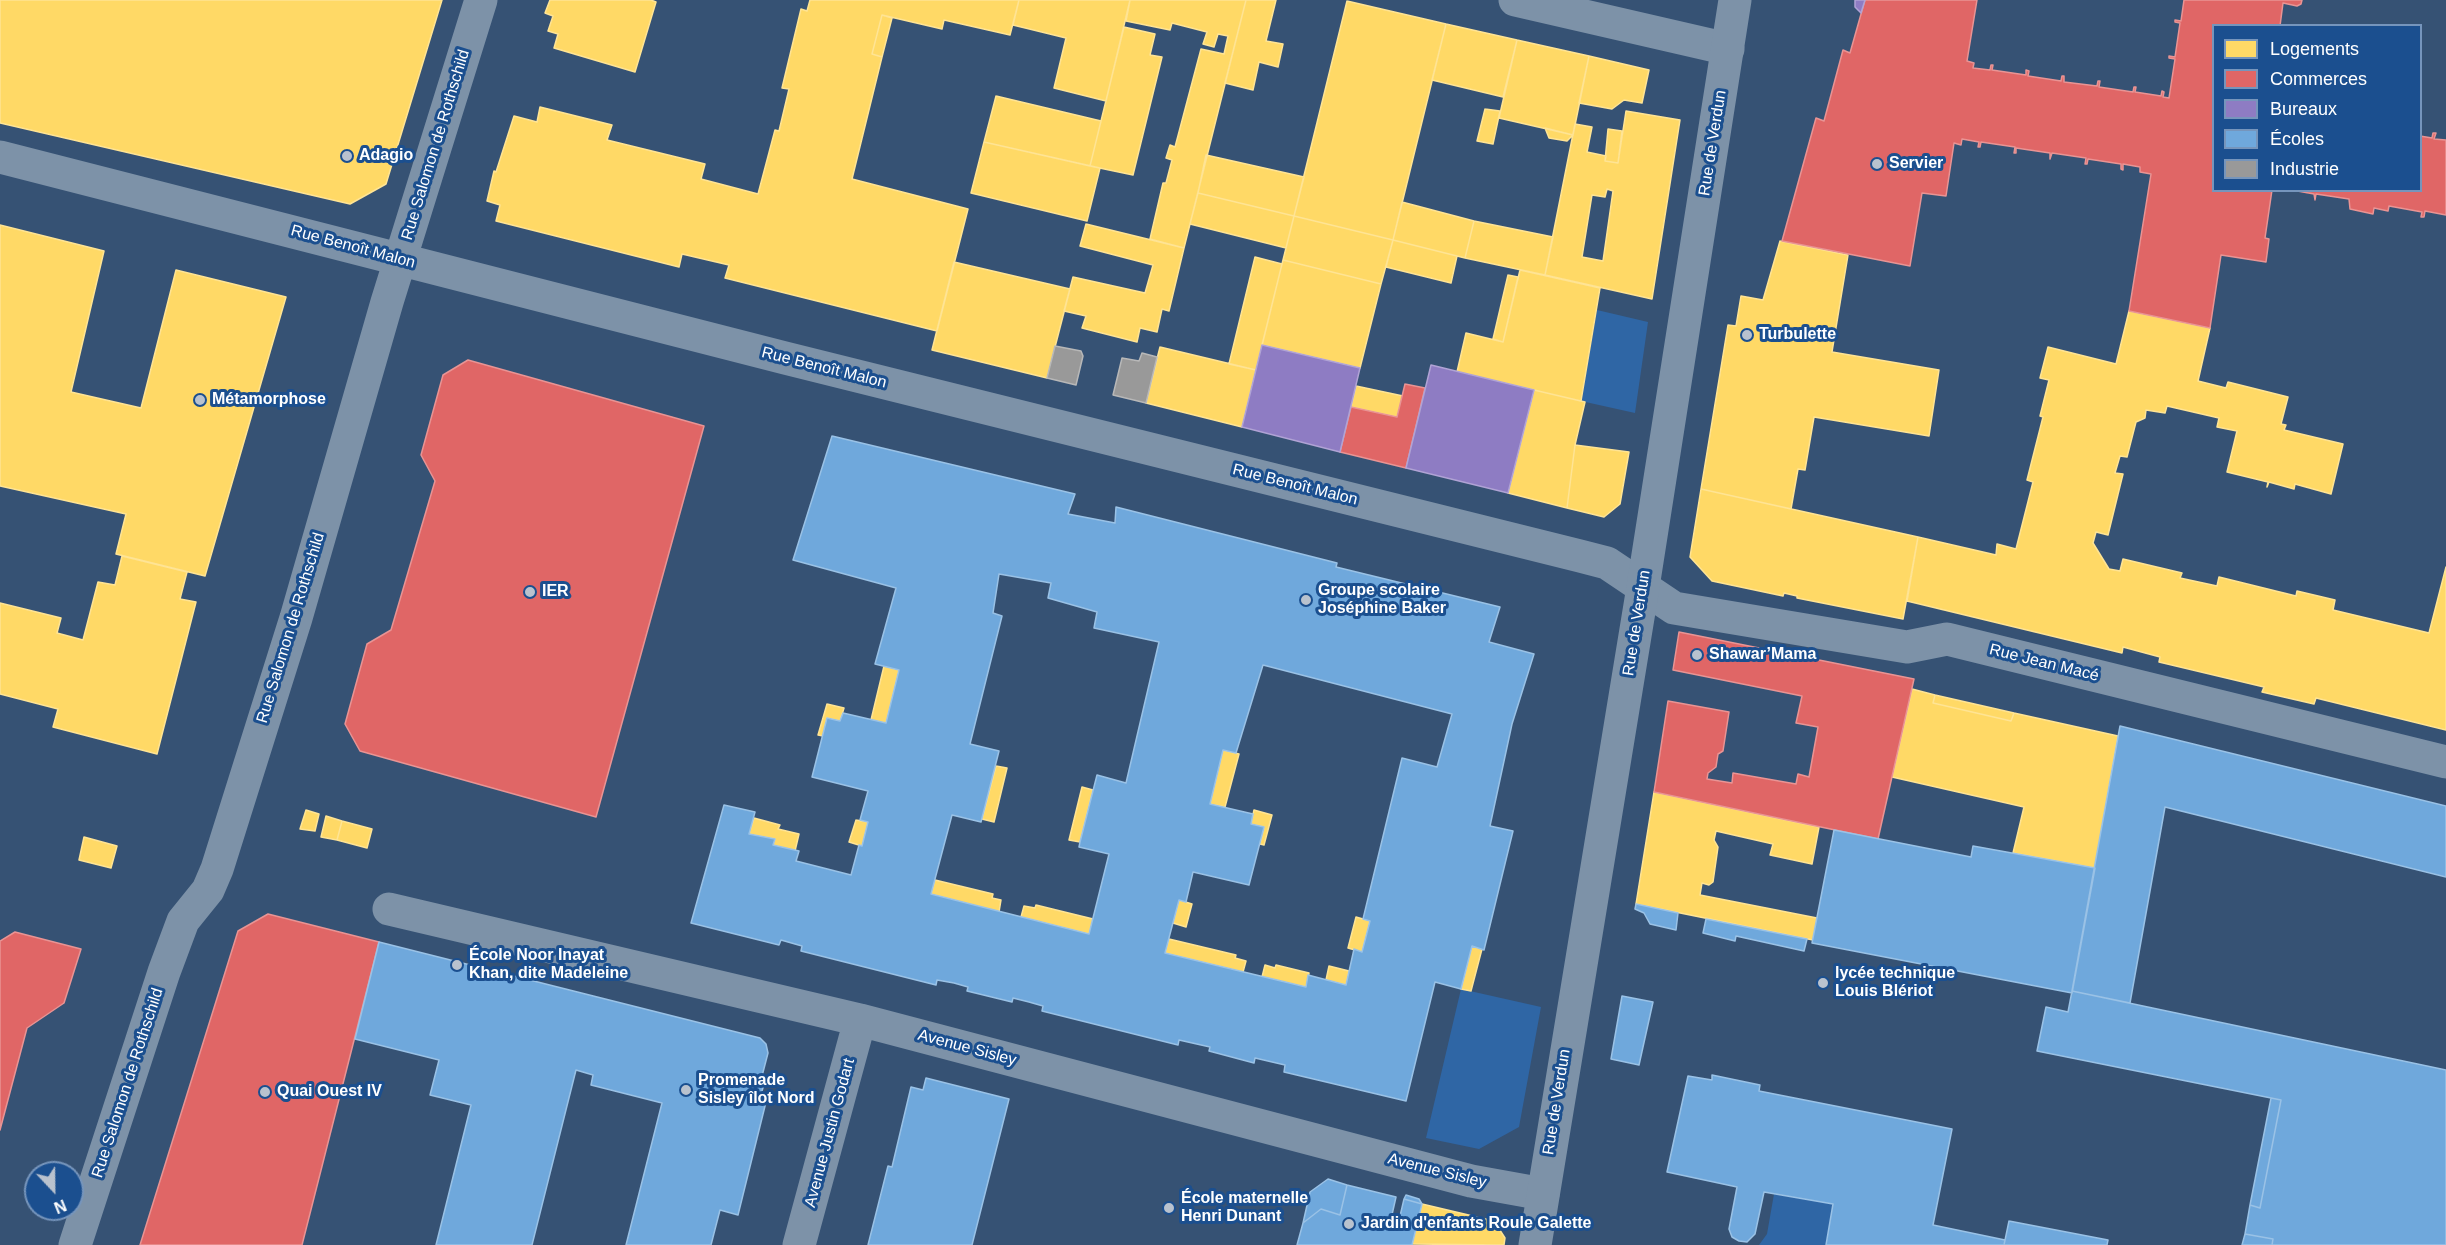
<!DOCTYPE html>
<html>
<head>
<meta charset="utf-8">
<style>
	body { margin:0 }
	#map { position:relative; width:2446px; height:1245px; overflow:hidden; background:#365274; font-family:Helvetica,sans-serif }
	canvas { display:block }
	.legend { position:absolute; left:2212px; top:24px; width:210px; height:168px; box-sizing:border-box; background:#1b4f8f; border:2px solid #7695bc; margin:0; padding:8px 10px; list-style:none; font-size:18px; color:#fff }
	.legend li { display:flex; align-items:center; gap:12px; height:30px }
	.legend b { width:30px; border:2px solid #7695bc }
	.north { position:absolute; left:24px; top:1161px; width:60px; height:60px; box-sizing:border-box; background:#1b4f8f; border:2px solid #7695bc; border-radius:50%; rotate:158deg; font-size:16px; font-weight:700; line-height:24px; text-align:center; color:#fff }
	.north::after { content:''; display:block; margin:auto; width:21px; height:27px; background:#b9c2ce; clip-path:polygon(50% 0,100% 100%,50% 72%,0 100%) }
</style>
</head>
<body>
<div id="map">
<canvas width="2446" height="1245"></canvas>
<ul class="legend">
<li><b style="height:16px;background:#ffd966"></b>Logements</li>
<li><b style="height:16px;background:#e06666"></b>Commerces</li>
<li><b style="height:16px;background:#8e7cc3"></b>Bureaux</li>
<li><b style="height:16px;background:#6fa8dc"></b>Écoles</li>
<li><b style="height:16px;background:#999"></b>Industrie</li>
</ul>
<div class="north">N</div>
</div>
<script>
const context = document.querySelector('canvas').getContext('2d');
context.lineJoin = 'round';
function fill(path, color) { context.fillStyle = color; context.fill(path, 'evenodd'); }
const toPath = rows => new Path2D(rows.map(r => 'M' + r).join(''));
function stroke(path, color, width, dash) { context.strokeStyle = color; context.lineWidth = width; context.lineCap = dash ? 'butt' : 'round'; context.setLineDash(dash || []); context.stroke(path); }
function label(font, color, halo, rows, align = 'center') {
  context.font = font + ' Helvetica,sans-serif'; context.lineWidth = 6; context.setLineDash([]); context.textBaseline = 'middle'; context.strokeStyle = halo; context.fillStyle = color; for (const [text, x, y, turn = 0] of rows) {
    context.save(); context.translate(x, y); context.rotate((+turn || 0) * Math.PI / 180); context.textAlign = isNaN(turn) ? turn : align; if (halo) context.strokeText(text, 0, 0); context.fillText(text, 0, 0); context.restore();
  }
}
const green = toPath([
	[1597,310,1648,322,1635,413,1581,401],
	[1461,989,1541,1007,1519,1127,1479,1149,1426,1138],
	[1774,1194,1833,1204,1826,1245,1759,1245,1767,1234]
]);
const homes = toPath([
	[0,0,442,0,386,184,350,204,0,123,0,0],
	[550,0,651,0,656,2,635,72,554,48,558,34,548,31,553,16,545,13,550,0],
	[810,0,1019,0,1010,35,944,20,942,29,882,15,872,54,882,57,852,179,968,209,937,331,725,278,729,265,682,254,679,267,496,221,500,205,487,201,494,171,496,172,514,116,537,122,540,107,612,125,607,140,705,164,701,179,758,194,775,130,779,131,789,89,782,88,801,9,807,11,810,0],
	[1019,0,1130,0,1106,101,1054,88,1066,38,1013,25,1019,0],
	[1130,0,1246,0,1184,248,1150,239,1163,183,1166,183,1172,160,1166,158,1170,145,1175,147,1201,49,1224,54,1228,36,1218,34,1214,47,1203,44,1207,32,1172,23,1170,30,1126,21,1130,0],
	[1246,0,1276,0,1266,41,1283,44,1278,67,1259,62,1253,90,1225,83,1246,0],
	[1347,1,1446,24,1393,240,1294,216,1347,1],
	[882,15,892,18,882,57,872,54,882,15],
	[1446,24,1517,40,1503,97,1432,80,1446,24],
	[1124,27,1155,34,1150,55,1162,57,1133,175,1090,166,1124,27],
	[1517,40,1589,56,1573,135,1499,118,1517,40],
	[1589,56,1649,70,1642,103,1624,100,1612,109,1579,103,1589,56],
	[996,96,1101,121,1090,166,984,142,996,96],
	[1485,109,1500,111,1493,144,1477,141,1485,109],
	[1626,111,1680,120,1652,299,1545,275,1575,124,1592,127,1587,152,1606,156,1605,161,1618,163,1626,111],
	[1607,189,1613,191,1603,261,1582,257,1592,195,1605,197,1607,189],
	[1545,128,1573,135,1567,141,1549,138,1545,128],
	[1608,129,1622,131,1618,163,1605,161,1608,129],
	[984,142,1100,168,1087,221,971,193,984,142],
	[1206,155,1304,177,1294,216,1198,193,1206,155],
	[1198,193,1294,216,1286,248,1190,224,1198,193],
	[1402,202,1474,221,1465,258,1393,240,1402,202],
	[1294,216,1393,240,1381,284,1283,260,1294,216],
	[1474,221,1553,237,1545,275,1465,258,1474,221],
	[1086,224,1184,248,1169,311,1162,309,1157,332,1140,328,1137,342,1082,328,1086,316,1064,311,1073,277,1145,293,1153,265,1080,246,1086,224],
	[0,225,104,251,71,392,141,408,176,270,286,297,205,576,116,554,126,514,0,486,0,225],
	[1393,240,1457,256,1451,283,1386,267,1393,240],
	[1780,241,1848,255,1832,352,1939,370,1929,436,1814,417,1805,470,1798,469,1791,509,1701,489,1728,325,1736,326,1741,296,1763,300,1780,241],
	[1255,257,1282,264,1256,370,1229,364,1255,257],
	[1283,260,1381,284,1360,368,1262,345,1283,260],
	[954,262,1070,289,1047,378,932,350,954,262],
	[1520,270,1600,288,1581,401,1457,372,1466,333,1503,342,1520,270],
	[1508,275,1518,277,1503,342,1493,339,1508,275],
	[2129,311,2210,328,2198,381,2226,388,2228,382,2288,397,2281,424,2286,425,2284,430,2343,444,2331,494,2295,484,2294,489,2269,482,2267,487,2268,482,2227,472,2237,431,2217,427,2219,418,2167,406,2165,413,2146,410,2145,418,2136,422,2127,457,2120,456,2115,473,2123,474,2108,535,2096,532,2093,543,2109,569,2120,571,2123,559,2182,573,2180,578,2217,586,2219,577,2296,596,2297,591,2335,600,2333,610,2429,633,2446,567,2446,730,2316,698,2314,704,2262,692,2264,687,2159,662,2160,657,2123,647,2122,653,1907,601,1918,537,1996,555,1997,544,2016,549,2033,482,2027,480,2043,417,2040,416,2049,380,2040,378,2048,347,2116,364,2129,311],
	[1160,347,1256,370,1242,427,1146,403,1160,347],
	[1356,386,1403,396,1397,417,1351,407,1356,386],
	[1534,390,1585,402,1575,445,1567,508,1508,493,1534,390],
	[1575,445,1629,452,1620,504,1604,517,1567,508,1575,445],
	[1701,489,1918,537,1903,619,1797,598,1797,596,1784,593,1783,596,1712,581,1690,557,1701,489],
	[122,556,187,572,180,599,196,602,157,754,53,727,58,709,0,694,0,603,61,618,57,633,83,640,98,582,115,585,122,556],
	[884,666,899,670,886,723,871,720,884,666],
	[1912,689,1935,695,1933,703,2011,721,2014,713,2118,736,2095,868,2013,853,2024,807,1892,777,1912,689],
	[1935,695,2014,713,2011,721,1933,703,1935,695],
	[827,704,844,708,840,721,827,718,823,736,818,735,827,704],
	[1223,750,1239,754,1225,807,1210,804,1223,750],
	[996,766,1007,768,994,822,982,819,996,766],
	[1082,787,1093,790,1080,842,1069,840,1082,787],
	[1654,792,1819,827,1812,864,1770,855,1773,844,1716,831,1714,840,1718,847,1713,882,1709,885,1702,883,1700,895,1817,918,1813,940,1636,904,1654,792],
	[306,810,319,814,315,831,300,829,306,810],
	[1254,810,1272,815,1264,845,1260,844,1264,827,1251,824,1254,810],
	[326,816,342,821,337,840,321,837,326,816],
	[754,818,780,825,778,829,799,834,795,851,773,845,775,839,749,834,754,818],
	[856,820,868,822,862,846,849,842,856,820],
	[342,821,372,829,367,848,337,840,342,821],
	[84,837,117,846,111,868,79,860,84,837],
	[935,880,993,894,992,898,1001,900,999,912,931,894,935,880],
	[1179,900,1192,904,1186,927,1173,923,1179,900],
	[1036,905,1093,919,1089,934,1021,917,1024,906,1035,908,1036,905],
	[1356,917,1370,921,1362,952,1348,948,1356,917],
	[1169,939,1236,955,1235,958,1246,961,1243,972,1165,953,1169,939],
	[1472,946,1482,949,1471,991,1461,989,1472,946],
	[1265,965,1275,968,1276,965,1309,973,1306,987,1262,977,1265,965],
	[1329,966,1349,971,1346,985,1326,980,1329,966],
	[1422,1204,1494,1221,1505,1238,1504,1245,1412,1244,1422,1204]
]);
const shops = toPath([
	[1865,0,1977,0,1967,61,1974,63,1973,68,1990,70,1991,65,1993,65,1992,70,2026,75,2026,70,2029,71,2028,76,2061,81,2062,76,2064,76,2064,82,2097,86,2098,81,2100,81,2099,87,2133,92,2134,87,2136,87,2135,92,2161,96,2162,91,2164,92,2163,97,2169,98,2175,59,2169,58,2169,56,2175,57,2180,23,2175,22,2175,20,2181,21,2184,0,2302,0,2301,4,2297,6,2283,3,2280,26,2214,26,2214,190,2272,190,2265,238,2269,239,2266,262,2221,255,2210,328,2129,311,2151,174,2140,172,2140,167,2123,164,2123,170,2121,169,2121,164,2088,159,2087,164,2085,164,2086,158,2052,153,2050,159,2050,153,2016,148,2016,153,2014,153,2015,147,1981,142,1980,147,1978,147,1979,142,1962,139,1961,145,1954,143,1946,196,1922,193,1910,266,1782,241,1816,118,1824,121,1843,50,1850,53,1865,0],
	[2433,133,2436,133,2434,139,2446,140,2446,215,2425,211,2424,217,2421,217,2422,212,2389,206,2388,211,2374,208,2373,214,2350,209,2349,199,2316,194,2315,200,2314,194,2292,190,2420,190,2420,136,2432,138,2433,133],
	[468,360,704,426,596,817,360,751,345,724,367,644,391,630,435,481,421,455,443,375,468,360],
	[1405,384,1425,388,1406,468,1340,452,1351,407,1397,417,1405,384],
	[1679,632,1914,679,1878,839,1654,792,1668,701,1729,712,1723,751,1718,754,1716,767,1708,773,1707,779,1732,783,1733,773,1796,784,1798,774,1809,777,1818,727,1796,723,1802,696,1673,670,1679,632],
	[268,914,379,942,302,1245,140,1245,238,931,268,914],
	[15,932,81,949,64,1003,27,1028,0,1130,0,941,15,932]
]);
const offices = toPath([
	[1855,0,1865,0,1861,13,1855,7,1855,0],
	[1262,345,1360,368,1340,452,1242,427,1262,345],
	[1431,365,1534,390,1508,493,1406,468,1431,365]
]);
const schools = toPath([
	[832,436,1075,494,1068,514,1115,523,1116,507,1337,563,1336,567,1500,607,1489,642,1534,654,1512,724,1490,826,1513,831,1484,950,1472,946,1461,989,1435,982,1406,1101,1284,1072,1285,1065,1255,1058,1254,1063,1209,1051,1210,1047,1179,1040,1178,1045,1042,1011,1043,1006,1029,1002,1013,998,1012,1002,967,991,968,987,954,983,937,980,936,985,801,951,802,946,781,940,779,945,691,923,724,805,755,812,749,834,775,839,773,845,799,851,796,861,851,875,859,845,862,846,868,822,860,820,868,791,812,777,827,718,840,721,843,713,886,723,899,670,875,664,896,588,793,560,832,436],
	[999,574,1051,583,1048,598,1097,612,1094,628,1159,642,1126,783,1097,775,1080,842,1079,847,1109,854,1089,934,931,894,952,815,981,822,999,751,970,744,1002,616,993,613,999,574],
	[1263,665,1452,714,1437,767,1402,758,1363,919,1370,921,1362,952,1354,949,1346,985,1308,975,1306,987,1165,953,1179,900,1186,902,1193,872,1249,885,1264,827,1251,824,1253,814,1210,804,1223,750,1236,753,1263,665],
	[2120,726,2446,806,2446,877,2165,807,2130,1003,2072,991,2120,726],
	[1834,830,1971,857,1973,846,2095,868,2072,993,1812,943,1834,830],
	[1636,904,1678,913,1676,930,1650,924,1644,913,1635,909,1636,904],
	[1706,919,1807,939,1804,951,1736,936,1735,941,1703,933,1706,919],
	[379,942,760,1038,766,1044,768,1053,761,1080,765,1081,759,1101,766,1102,738,1215,720,1210,711,1245,626,1245,662,1103,591,1085,593,1075,576,1070,532,1245,436,1245,471,1105,430,1095,439,1060,355,1039,379,942],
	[2072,991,2446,1070,2446,1245,2272,1245,2273,1239,2245,1234,2250,1205,2260,1208,2281,1100,2037,1051,2046,1007,2068,1012,2072,991],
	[1622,996,1653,1002,1639,1065,1611,1059,1622,996],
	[1712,1075,1760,1085,1759,1091,1952,1129,1933,1225,2005,1240,2004,1245,1826,1245,1833,1204,1764,1192,1755,1234,1747,1242,1739,1241,1732,1237,1729,1229,1737,1187,1667,1172,1688,1076,1712,1080,1712,1075],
	[926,1078,1009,1099,972,1245,868,1245,888,1166,892,1167,911,1087,923,1090,926,1078],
	[2271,1098,2281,1100,2260,1208,2250,1205,2271,1098],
	[1328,1179,1347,1185,1340,1215,1321,1209,1303,1223,1310,1192,1328,1179],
	[1347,1185,1396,1197,1389,1228,1397,1229,1404,1199,1422,1204,1412,1245,1297,1245,1303,1223,1321,1209,1340,1215,1347,1185],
	[1406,1195,1419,1199,1422,1204,1404,1199,1406,1195],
	[2009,1221,2108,1240,2107,1245,2004,1245,2009,1221],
	[2245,1234,2273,1239,2272,1245,2242,1245,2245,1234]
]);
const industry = toPath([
	[1055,346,1081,351,1083,356,1076,385,1047,378,1055,346],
	[1142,353,1157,357,1146,403,1113,395,1122,358,1139,361,1142,353]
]);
const minor = toPath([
	[1515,0,1728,49],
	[0,157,785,358,1580,556,1607,563,1674,608,1907,647,1947,639,2446,762],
	[389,909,860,1020,1471,1181,1543,1194],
	[75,1245,164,972,183,921,208,890,217,869,296,618,387,302,481,0],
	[799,1245,860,1020]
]);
const tertiary = toPath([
	[1535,1245,1643,587,1735,0]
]);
const markers = [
	[347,156,6,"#b9c2ce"],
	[1877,164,6,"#b9c2ce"],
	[1747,335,6,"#b9c2ce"],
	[200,400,6,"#b9c2ce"],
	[530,592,6,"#b9c2ce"],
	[1306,600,6,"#b9c2ce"],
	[1697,655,6,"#b9c2ce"],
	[457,965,6,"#b9c2ce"],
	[1823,983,6,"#b9c2ce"],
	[686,1090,6,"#b9c2ce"],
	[265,1092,6,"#b9c2ce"],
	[1169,1208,6,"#b9c2ce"],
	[1349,1224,6,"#b9c2ce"]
];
const streetNames = [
	["Rue de Verdun",1713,143,-81],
	["Rue Salomon de Rothschild",436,145,-73],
	["Rue Benoît Malon",353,247,15],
	["Rue Benoît Malon",824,368,14],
	["Rue Benoît Malon",1295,485,14],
	["Rue de Verdun",1637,623,-81],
	["Rue Salomon de Rothschild",291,628,-73],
	["Rue Jean Macé",2044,663,14],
	["Avenue Sisley",967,1048,15],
	["Rue Salomon de Rothschild",128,1083,-72],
	["Rue de Verdun",1557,1102,-81],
	["Avenue Justin Godart",830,1133,-75],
	["Avenue Sisley",1437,1171,14]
];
const poiNames = [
	["Adagio",359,156],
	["Servier",1889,164],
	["Turbulette",1759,335],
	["Métamorphose",212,400],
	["Groupe scolaire",1318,591],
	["Joséphine Baker",1318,609],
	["IER",542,592],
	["Shawar’Mama",1709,655],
	["École Noor Inayat",469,956],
	["Khan, dite Madeleine",469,974],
	["lycée technique",1835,974],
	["Louis Blériot",1835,992],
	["Promenade",698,1081],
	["Sisley îlot Nord",698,1099],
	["Quai Ouest IV",277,1092],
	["École maternelle",1181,1199],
	["Henri Dunant",1181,1217],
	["Jardin d'enfants Roule Galette",1361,1224]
];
fill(green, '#2f66a5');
fill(homes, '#ffd966');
stroke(homes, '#ffe494', 1.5);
fill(shops, '#e06666');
stroke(shops, '#e99494', 1.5);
fill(offices, '#8e7cc3');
stroke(offices, '#b0a3d5', 1.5);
fill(schools, '#6fa8dc');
stroke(schools, '#9ac2e6', 1.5);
fill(industry, '#999');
stroke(industry, '#b8b8b8', 1.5);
stroke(minor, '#7d92a8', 33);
stroke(tertiary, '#7d92a8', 33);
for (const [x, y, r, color] of markers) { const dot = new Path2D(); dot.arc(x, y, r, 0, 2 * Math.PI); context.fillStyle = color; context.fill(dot); stroke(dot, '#1b4f8f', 2); }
label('16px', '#fff', '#1b4f8f', streetNames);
label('bold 16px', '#fff', '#1b4f8f', poiNames, 'left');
</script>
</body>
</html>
